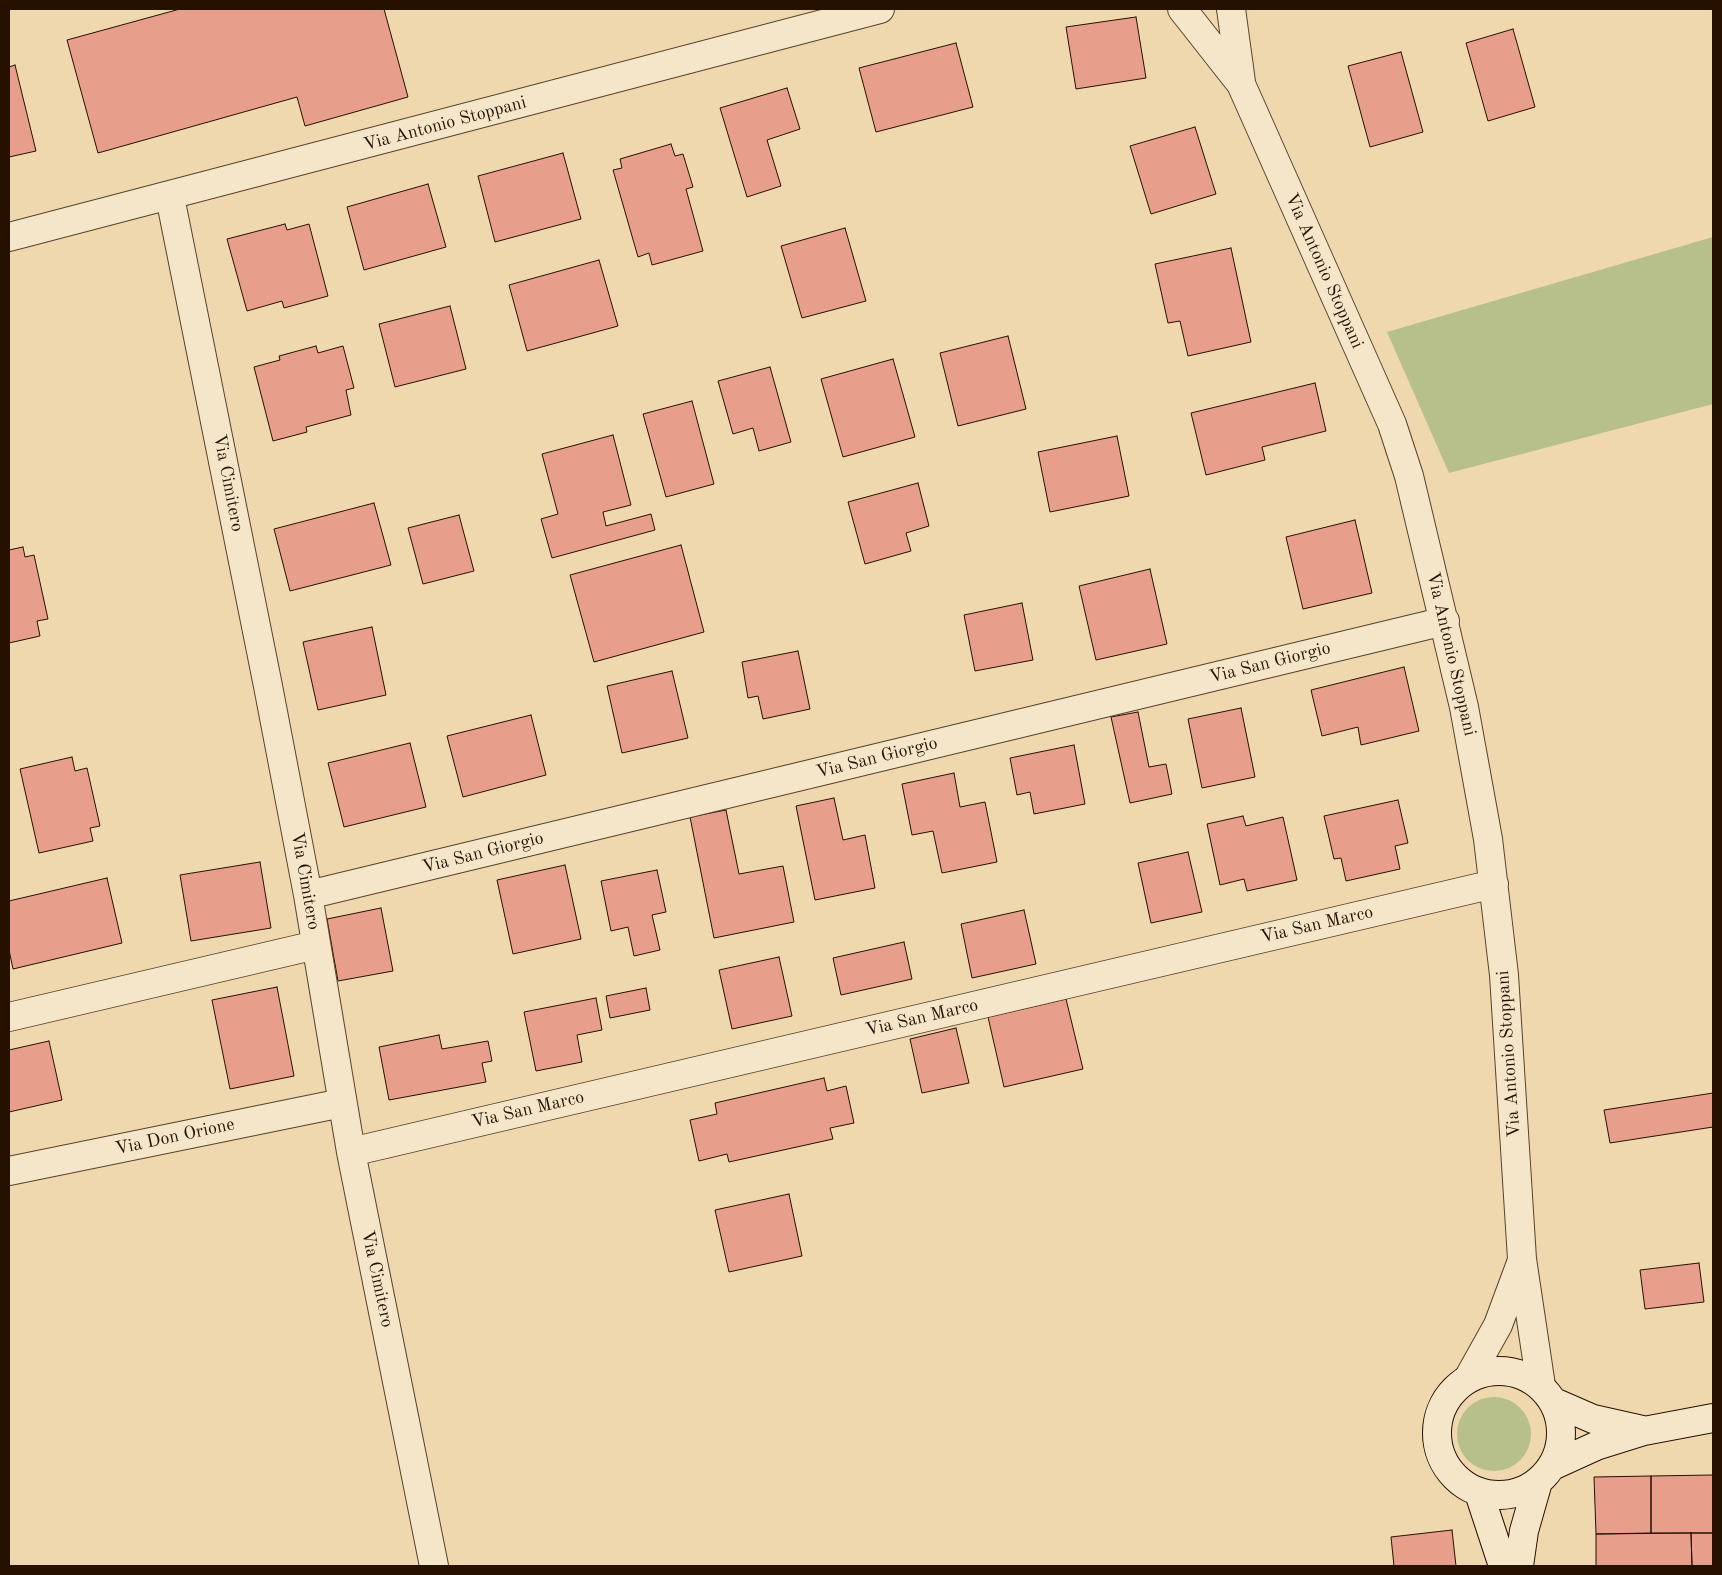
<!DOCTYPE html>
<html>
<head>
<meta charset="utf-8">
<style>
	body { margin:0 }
	#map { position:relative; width:1722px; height:1575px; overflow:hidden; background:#efd8ad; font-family:"Old Standard TT",serif }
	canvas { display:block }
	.frame { position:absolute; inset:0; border:10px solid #261000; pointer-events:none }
</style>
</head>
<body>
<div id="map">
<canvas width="1722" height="1575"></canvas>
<div class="frame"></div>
</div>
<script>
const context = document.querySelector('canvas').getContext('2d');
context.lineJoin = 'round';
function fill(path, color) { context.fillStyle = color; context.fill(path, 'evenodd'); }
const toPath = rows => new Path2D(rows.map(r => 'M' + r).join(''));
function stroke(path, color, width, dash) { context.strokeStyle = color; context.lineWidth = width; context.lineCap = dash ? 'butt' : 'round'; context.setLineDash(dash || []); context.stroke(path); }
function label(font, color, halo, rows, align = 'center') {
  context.font = font + ' "Old Standard TT",serif'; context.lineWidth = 4; context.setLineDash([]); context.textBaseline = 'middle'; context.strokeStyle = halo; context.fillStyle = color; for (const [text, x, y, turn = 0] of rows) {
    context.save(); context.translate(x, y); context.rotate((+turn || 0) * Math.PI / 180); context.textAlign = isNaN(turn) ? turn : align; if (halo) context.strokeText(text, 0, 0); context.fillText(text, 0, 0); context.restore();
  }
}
const green = toPath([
	[1713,237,1713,404,1449,473,1387,332],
	'1457 1434a37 37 0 1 1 74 0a37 37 0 1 1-74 0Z'
]);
const building = toPath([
	[180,9,384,9,408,97,305,126,297,97,98,153,67,40,180,9],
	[1136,17,1146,78,1076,89,1066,27,1136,17],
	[1513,29,1535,107,1488,121,1466,43,1513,29],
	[956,43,973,107,876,132,859,68,956,43],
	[1401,52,1423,132,1370,147,1348,66,1401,52],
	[15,65,36,151,9,157,9,67,15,65],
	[787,88,800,129,767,140,781,186,747,197,720,108,787,88],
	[1195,127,1216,194,1151,214,1130,146,1195,127],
	[671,144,675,156,683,154,693,187,686,189,703,251,652,265,649,253,638,257,613,170,622,168,620,159,671,144],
	[563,153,581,219,495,242,478,176,563,153],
	[428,184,446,247,364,270,347,207,428,184],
	[285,224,287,230,309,224,328,296,284,308,282,301,247,311,227,239,285,224],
	[845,228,866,301,802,318,781,246,845,228],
	[1231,248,1251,342,1188,356,1180,321,1168,323,1155,264,1231,248],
	[599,260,618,326,527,351,509,285,599,260],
	[450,306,466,369,395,387,379,324,450,306],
	[1008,336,1026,409,958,426,940,353,1008,336],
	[316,346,318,353,343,346,354,388,346,390,351,415,306,427,307,432,273,441,254,367,280,360,279,356,316,346],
	[893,359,915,437,843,457,821,379,893,359],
	[770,367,791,442,759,451,753,428,733,434,718,381,770,367],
	[1315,383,1326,431,1262,447,1265,460,1206,475,1191,413,1315,383],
	[692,401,714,484,666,497,643,414,692,401],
	[613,435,631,505,603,512,606,526,651,514,655,530,552,558,541,519,558,514,542,454,613,435],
	[1117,436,1129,496,1050,512,1038,452,1117,436],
	[918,483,929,526,906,533,911,551,865,564,848,502,918,483],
	[374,503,391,565,290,591,274,529,374,503],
	[459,515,474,571,423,584,408,528,459,515],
	[1355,520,1372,593,1303,609,1286,537,1355,520],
	[681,545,704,632,594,662,570,575,681,545],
	[23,547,25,557,34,555,48,619,37,621,40,636,9,643,9,550,23,547],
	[1150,569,1167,644,1096,660,1079,586,1150,569],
	[1022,603,1033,660,975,671,964,615,1022,603],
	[372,627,386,695,318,710,303,642,372,627],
	[798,651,810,709,763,719,758,696,748,698,742,662,798,651],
	[1404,667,1419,731,1361,745,1358,727,1322,736,1311,690,1404,667],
	[672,671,688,738,622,753,607,686,672,671],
	[1241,708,1255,777,1202,788,1188,719,1241,708],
	[1138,712,1149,767,1166,764,1172,794,1130,803,1111,717,1138,712],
	[531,715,546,775,463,797,447,736,531,715],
	[410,743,426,807,344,827,328,763,410,743],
	[1074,745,1085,804,1034,814,1030,792,1017,795,1010,758,1074,745],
	[72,757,75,771,87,768,100,826,90,828,93,841,39,853,20,769,72,757],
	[954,773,960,807,985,802,997,862,942,873,933,831,912,835,902,784,954,773],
	[834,798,843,840,865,835,875,888,815,900,796,806,834,798],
	[1398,800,1408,843,1395,846,1400,869,1346,881,1341,858,1334,859,1324,816,1398,800],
	[726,810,739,874,783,866,794,922,714,938,690,817,726,810],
	[1243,816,1246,826,1283,817,1297,880,1247,891,1244,879,1220,885,1207,824,1243,816],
	[1188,852,1202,912,1151,923,1138,863,1188,852],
	[260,862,271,928,191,941,180,875,260,862],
	[565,865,581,939,513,954,497,880,565,865],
	[657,870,666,912,652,915,660,950,634,956,628,927,611,931,601,881,657,870],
	[107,878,122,943,13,969,9,950,9,901,107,878],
	[381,908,393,971,338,981,327,919,381,908],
	[1024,910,1036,964,972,978,961,924,1024,910],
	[904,942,912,979,841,995,833,958,904,942],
	[779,957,792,1016,732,1029,719,970,779,957],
	[277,987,294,1076,230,1089,212,1000,277,987],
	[646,988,650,1010,610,1018,606,996,646,988],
	[596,998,602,1030,577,1035,582,1062,536,1071,524,1012,596,998],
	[1066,999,1083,1069,1004,1087,988,1017,1066,999],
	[956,1028,969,1083,922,1093,910,1039,956,1028],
	[439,1035,442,1049,488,1041,492,1061,482,1063,486,1082,389,1100,379,1047,439,1035],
	[49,1041,62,1100,9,1112,9,1050,49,1041],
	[824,1078,827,1091,846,1086,854,1123,830,1128,833,1139,729,1162,727,1154,699,1161,690,1120,717,1114,715,1103,824,1078],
	[1713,1093,1713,1127,1610,1143,1604,1110,1713,1093],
	[789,1194,802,1256,729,1272,715,1210,789,1194],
	[1699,1263,1704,1302,1645,1309,1640,1270,1699,1263],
	[1713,1475,1713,1533,1651,1533,1651,1476,1713,1475],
	[1651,1476,1651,1533,1596,1534,1594,1477,1651,1476],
	[1452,1530,1456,1566,1394,1566,1391,1537,1452,1530],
	[1691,1533,1692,1566,1596,1566,1596,1534,1691,1533],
	[1691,1533,1713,1533,1713,1566,1692,1566,1691,1533]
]);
const street = toPath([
	[1182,9,1241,84,1392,424,1409,476,1464,707,1488,839,1504,975,1522,1259,1541,1386],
	[1231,9,1241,82],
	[170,197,268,686,308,895,351,1152,434,1566],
	[9,237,880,9],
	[308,895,1445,621],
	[9,1017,316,945],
	[351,1152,1494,884],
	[9,1171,342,1103],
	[1469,1377,1498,1325,1521,1263]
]);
const secondary = toPath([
	'1437 1433a62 62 0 1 1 124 0a62 62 0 1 1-124 0Z',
	[1554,1402,1593,1419,1642,1430],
	[1552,1466,1596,1446,1644,1431,1713,1418],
	[1479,1493,1503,1566],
	[1519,1566,1524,1531,1538,1482]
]);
const streetNames = [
	["Via Antonio Stoppani",445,124,-15],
	["Via Antonio Stoppani",1324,271,66],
	["Via Cimitero",228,483,79],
	["Via Antonio Stoppani",1451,654,77],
	["Via San Giorgio",1270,663,-14],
	["Via San Giorgio",877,758,-14],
	["Via San Giorgio",483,853,-14],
	["Via Cimitero",305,881,80],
	["Via San Marco",1317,925,-13],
	["Via San Marco",922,1018,-13],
	["Via Antonio Stoppani",1509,1054,-94],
	["Via San Marco",528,1110,-13],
	["Via Don Orione",175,1137,-12],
	["Via Cimitero",377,1279,78]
];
fill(green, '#b7bf8b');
fill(building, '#e79e8b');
stroke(building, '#261000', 1);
stroke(street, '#58422b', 30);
stroke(secondary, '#261000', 30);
stroke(street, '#f5e6ca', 28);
stroke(secondary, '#f5e6ca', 28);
label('18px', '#261000', '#f5e6ca', streetNames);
</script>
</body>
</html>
